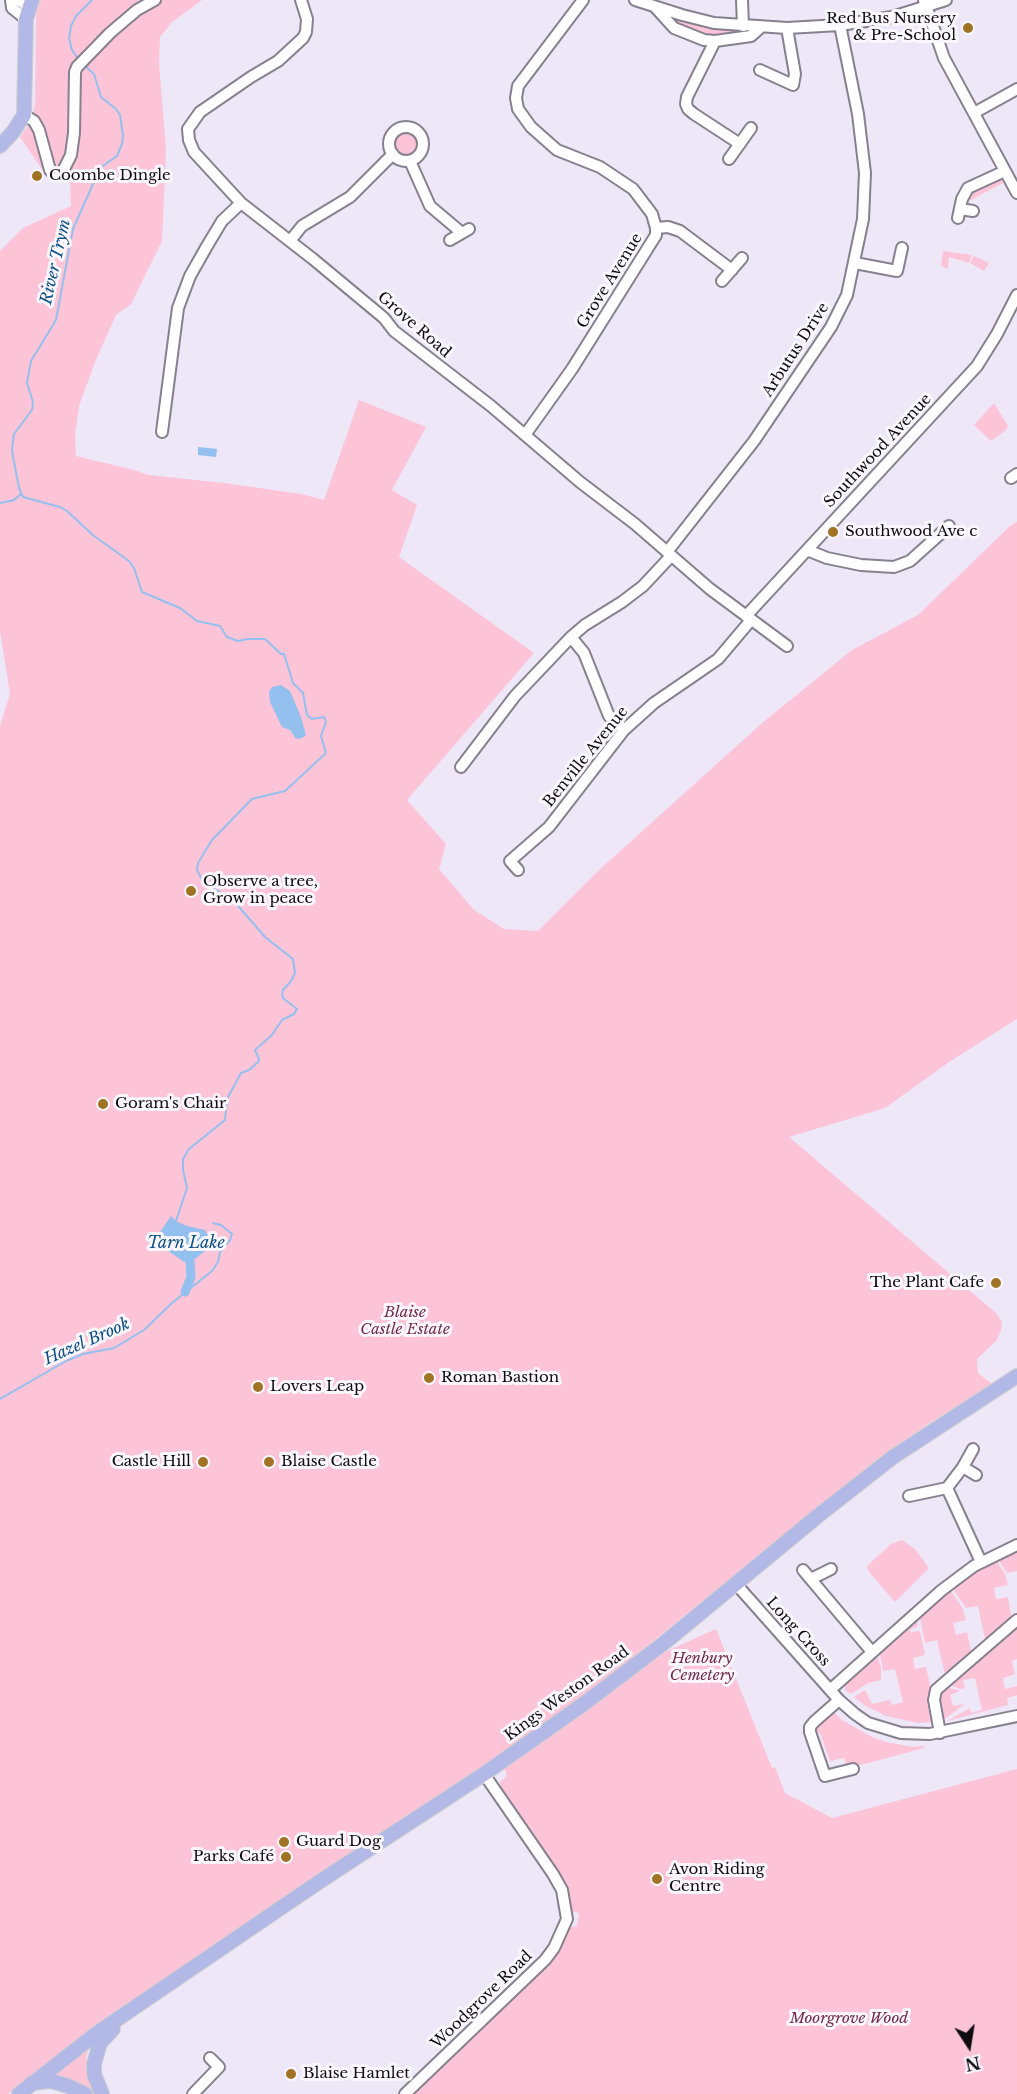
<!DOCTYPE html>
<html>
<head>
<meta charset="utf-8">
<style>
	body { margin:0 }
	#map { position:relative; width:1017px; height:2094px; overflow:hidden; background:#ede7f8; font-family:"Libre Baskerville",serif }
	canvas { display:block }
	.north { position:absolute; left:939px; top:2016px; width:60px; height:60px; -webkit-text-stroke:4px #f9f6fd; paint-order:stroke; rotate:168deg; font-size:16px; font-weight:700; line-height:24px; text-align:center; color:#0e0c11 }
	.north::after { content:''; display:block; margin:auto; width:21px; height:27px; background:#0e0c11; clip-path:polygon(50% 0,100% 100%,50% 72%,0 100%) }
</style>
</head>
<body>
<div id="map">
<canvas width="1017" height="2094"></canvas>
<div class="north">N</div>
</div>
<script>
const context = document.querySelector('canvas').getContext('2d');
context.lineJoin = 'round';
function fill(path, color) { context.fillStyle = color; context.fill(path, 'evenodd'); }
const toPath = rows => new Path2D(rows.map(r => 'M' + r).join(''));
function stroke(path, color, width, dash) { context.strokeStyle = color; context.lineWidth = width; context.lineCap = dash ? 'butt' : 'round'; context.setLineDash(dash || []); context.stroke(path); }
function label(font, color, halo, rows, align = 'center') {
  context.font = font + ' "Libre Baskerville",serif'; context.lineWidth = 6; context.setLineDash([]); context.textBaseline = 'middle'; context.strokeStyle = halo; context.fillStyle = color; for (const [text, x, y, turn = 0] of rows) {
    context.save(); context.translate(x, y); context.rotate((+turn || 0) * Math.PI / 180); context.textAlign = isNaN(turn) ? turn : align; if (halo) context.strokeText(text, 0, 0); context.fillText(text, 0, 0); context.restore();
  }
}
const green = toPath([
	[41,0,202,0,172,22,160,37,159,63,166,148,162,241,131,304,116,315,95,362,79,406,75,436,76,456,134,470,149,475,224,483,301,494,324,500,359,400,426,427,392,490,417,505,399,557,534,653,407,800,446,844,439,869,474,910,504,929,538,931,598,871,761,724,852,650,918,615,1010,526,1017,522,1017,1019,949,1062,885,1108,789,1137,996,1313,1002,1322,1001,1330,997,1340,977,1359,978,1373,992,1384,928,1424,876,1460,605,1680,548,1722,98,2026,35,2072,8,2094,0,2094,0,726,10,694,0,631,0,251,23,228,71,206,70,179,48,178,20,137,31,121,35,104,36,10],
	[671,20,747,33,714,36,702,35],
	'393 144a14 14 0 1 1 28 0a14 14 0 1 1-28 0Z',
	[1000,177,1003,183,967,202,968,192],
	[943,251,972,255,969,263,949,257,948,269,941,266],
	[974,256,989,263,984,271,970,263],
	[994,403,1008,426,1005,431,991,441,974,425],
	[902,1540,915,1549,929,1568,895,1602,869,1572,867,1566,891,1544],
	[1017,1551,1017,1571,1007,1573,998,1559],
	[996,1560,1005,1574,1008,1585,994,1588,996,1599,1008,1597,1011,1615,1009,1621,985,1639,978,1606,966,1608,953,1589,979,1569],
	[951,1591,962,1607,966,1620,953,1623,956,1635,967,1632,971,1651,969,1655,945,1674,937,1640,925,1643,920,1618],
	[917,1621,918,1626,911,1629,910,1632,920,1631,925,1655,913,1658,915,1669,926,1667,931,1689,927,1702,931,1722,918,1723,886,1716,864,1705,854,1697,865,1690,872,1704,890,1700,892,1705,903,1702,895,1669,883,1671,880,1654],
	[1017,1628,1017,1659,1012,1661,1015,1674,1003,1678,1005,1689,1017,1686,1017,1695,1007,1698,1008,1705,947,1721,970,1708,971,1713,982,1710,975,1678,963,1680,965,1688,961,1689,949,1685],
	[716,1629,772,1768,775,1767,785,1793,832,1818,1017,1769,1017,2094,410,2094,553,1960,568,1928,577,1926,579,1913,570,1911,501,1790,500,1782,507,1776,504,1766,665,1652],
	[875,1658,878,1658,881,1668,881,1680,868,1683,851,1694,845,1690,845,1686],
	[947,1687,960,1691,950,1695,953,1706,965,1704,943,1720,940,1697],
	[832,1710,842,1720,872,1737,886,1742,913,1747,924,1746,924,1748,853,1767,847,1766,844,1758,830,1761,820,1733,815,1735,814,1729],
	[89,2047,86,2058,87,2074,93,2089,52,2074]
]);
const water = toPath([
	[198,447,217,449,216,457,198,455],
	[281,685,290,691,301,717,306,735,302,738,296,739,290,730,282,727,270,702,269,692,272,687],
	[171,1216,176,1221,187,1226,205,1230,210,1240,205,1251,195,1259,184,1262,164,1248,158,1235]
]);
const stream = toPath([
	[79,60,72,50,69,38,71,26,76,16,92,0],
	[85,66,94,74,101,97,116,109,120,115,123,135,122,144,117,156,100,168,97,175,73,229,56,320,31,361,27,383,33,402,32,410,14,434,13,441,12,451,19,488,23,497,60,507,67,511,94,536,129,561,134,568,142,592,180,608,197,621,220,626,227,637,238,641,248,639,265,639,281,654,284,654,293,683,303,693,307,715,312,719,324,717,326,722,321,736,326,753,285,791,252,799,212,840,198,863,197,870,203,882,233,900,265,937,293,959,295,973,291,981,283,990,282,995,284,999,297,1009,294,1014,282,1020,272,1035,255,1050,259,1059,258,1062,249,1070,241,1073,227,1099,225,1120,189,1149,183,1159,183,1170,187,1188,176,1221],
	[0,503,14,500,21,494],
	[0,1399,66,1361,83,1354,114,1348,144,1330,172,1303,212,1271,218,1262,220,1252,230,1240,232,1234,221,1225,213,1223]
]);
const canal = toPath([
	[185,1292,191,1277,190,1261]
]);
const minor = toPath([
	[11,0,12,8,26,19],
	[18,0,29,7],
	[301,0,307,19,306,32,303,38,278,61,251,77,200,112,188,129,189,140,194,152,241,203,313,259,384,318,394,331,491,406,580,482,635,524,710,589,787,646],
	[635,0,682,15,714,23,787,28,840,25,892,17,946,0],
	[742,0,743,26],
	[924,0,944,58,1017,193],
	[655,7,674,28,704,40,715,41,751,36,761,27],
	[715,41,687,97,686,104,688,109,694,114,740,144],
	[760,70,793,85,795,74,787,28],
	[974,113,1017,89],
	[24,115,34,121,39,130,50,170,54,174,62,173,71,155,74,133,75,72,77,67,110,33,137,10,155,0],
	'389 144a17 17 0 1 1 34 0a17 17 0 1 1-34 0Z',
	[729,159,751,128],
	[410,161,430,206,462,233],
	[960,209,973,211],
	[958,218,962,199,968,188,1005,171],
	[656,228,668,227,680,231,732,270],
	[450,240,469,229],
	[290,241,302,226,350,197,393,154],
	[855,263,897,271,902,248],
	[722,281,742,258],
	[162,432,178,308,190,276,207,246,222,221,241,203],
	[525,435,572,369,656,235,656,228,652,214,633,189,600,167,557,150,531,127,518,109,516,98,518,86,583,0],
	[1011,478,1017,474],
	[807,550,827,558,861,565,894,567,910,561,949,526],
	[667,552,754,441,831,327,847,295,863,219,865,173,858,114,840,25],
	[746,616,977,366,997,334,1017,295],
	[571,637,584,653,609,716,624,730],
	[461,767,515,696,571,637,585,625,622,602,643,586,671,556],
	[518,870,510,861,549,827,624,730,654,703,718,659,751,620],
	[963,1467,976,1475],
	[947,1488,981,1562],
	[909,1496,947,1488,963,1467,973,1449],
	[803,1570,872,1652],
	[811,1579,831,1569],
	[736,1584,839,1700,855,1714,868,1723,901,1733,930,1734,1017,1716],
	[830,1690,942,1590,974,1566,1017,1545],
	[839,1700,814,1722,810,1727,810,1732,825,1776,853,1769],
	[940,1733,934,1700,936,1690,1017,1620],
	[193,2094,219,2067,210,2058],
	[405,2094,545,1960,554,1948,567,1919,562,1890,553,1874,484,1774]
]);
const major = toPath([
	[0,146,13,132,24,115,26,19,32,0],
	[32,2083,51,2081,68,2086,85,2094],
	[19,2094,97,2033,319,1882,484,1774,585,1703,664,1643,819,1515,893,1457,1017,1376],
	[102,2094,94,2074,94,2064,100,2043,113,2029]
]);
const markers = [
	[968,28,6,"#a07224"],
	[37,176,6,"#a07224"],
	[833,532,6,"#a07224"],
	[191,891,6,"#a07224"],
	[103,1104,6,"#a07224"],
	[996,1283,6,"#a07224"],
	[429,1378,6,"#a07224"],
	[258,1387,6,"#a07224"],
	[203,1462,6,"#a07224"],
	[269,1462,6,"#a07224"],
	[284,1842,6,"#a07224"],
	[286,1857,6,"#a07224"],
	[657,1879,6,"#a07224"],
	[291,2074,6,"#a07224"]
];
const poiNames = [
	["Red Bus Nursery",956,19,"right"],
	["& Pre-School",956,36,"right"],
	["Coombe Dingle",49,176],
	["Southwood Ave c",845,532],
	["Observe a tree,",203,882],
	["Grow in peace",203,899],
	["Goram's Chair",115,1104],
	["The Plant Cafe",984,1283,"right"],
	["Roman Bastion",441,1378],
	["Lovers Leap",270,1387],
	["Castle Hill",191,1462,"right"],
	["Blaise Castle",281,1462],
	["Guard Dog",296,1842],
	["Parks Café",274,1857,"right"],
	["Avon Riding",669,1870],
	["Centre",669,1887],
	["Blaise Hamlet",303,2074]
];
const streetNames = [
	["Grove Avenue",610,281,-58],
	["Grove Road",414,325,41],
	["Arbutus Drive",796,350,-57],
	["Southwood Avenue",878,451,-47],
	["Benville Avenue",586,757,-51],
	["Long Cross",798,1632,48],
	["Kings Weston Road",567,1694,-36],
	["Woodgrove Road",482,2000,-44]
];
const parkNames = [
	["Blaise",405,1313],
	["Castle Estate",405,1330],
	["Henbury",702,1659],
	["Cemetery",702,1676],
	["Moorgrove Wood",849,2019]
];
const waterNames = [
	["River Trym",56,262,-77],
	["Tarn Lake",186,1243],
	["Hazel Brook",87,1342,-24]
];
fill(green, '#fdc3d7');
fill(water, '#93c0ef');
stroke(stream, '#93c0ef', 2);
stroke(canal, '#93c0ef', 9);
stroke(minor, '#86808f', 14);
stroke(major, '#cfcecf', 16);
stroke(minor, '#fff', 10);
stroke(major, '#b3b9e6', 14);
for (const [x, y, r, color] of markers) { const dot = new Path2D(); dot.arc(x, y, r, 0, 2 * Math.PI); context.fillStyle = color; context.fill(dot); stroke(dot, '#f9f6fd', 2); }
label('15px', '#0e0c11', '#f9f6fd', poiNames, 'left');
label('15px', '#0e0c11', '#f9f6fd', streetNames);
label('italic 15px', '#742949', '#f9f6fd', parkNames);
label('italic 16px', '#0c5088', '#f9f6fd', waterNames);
</script>
</body>
</html>
